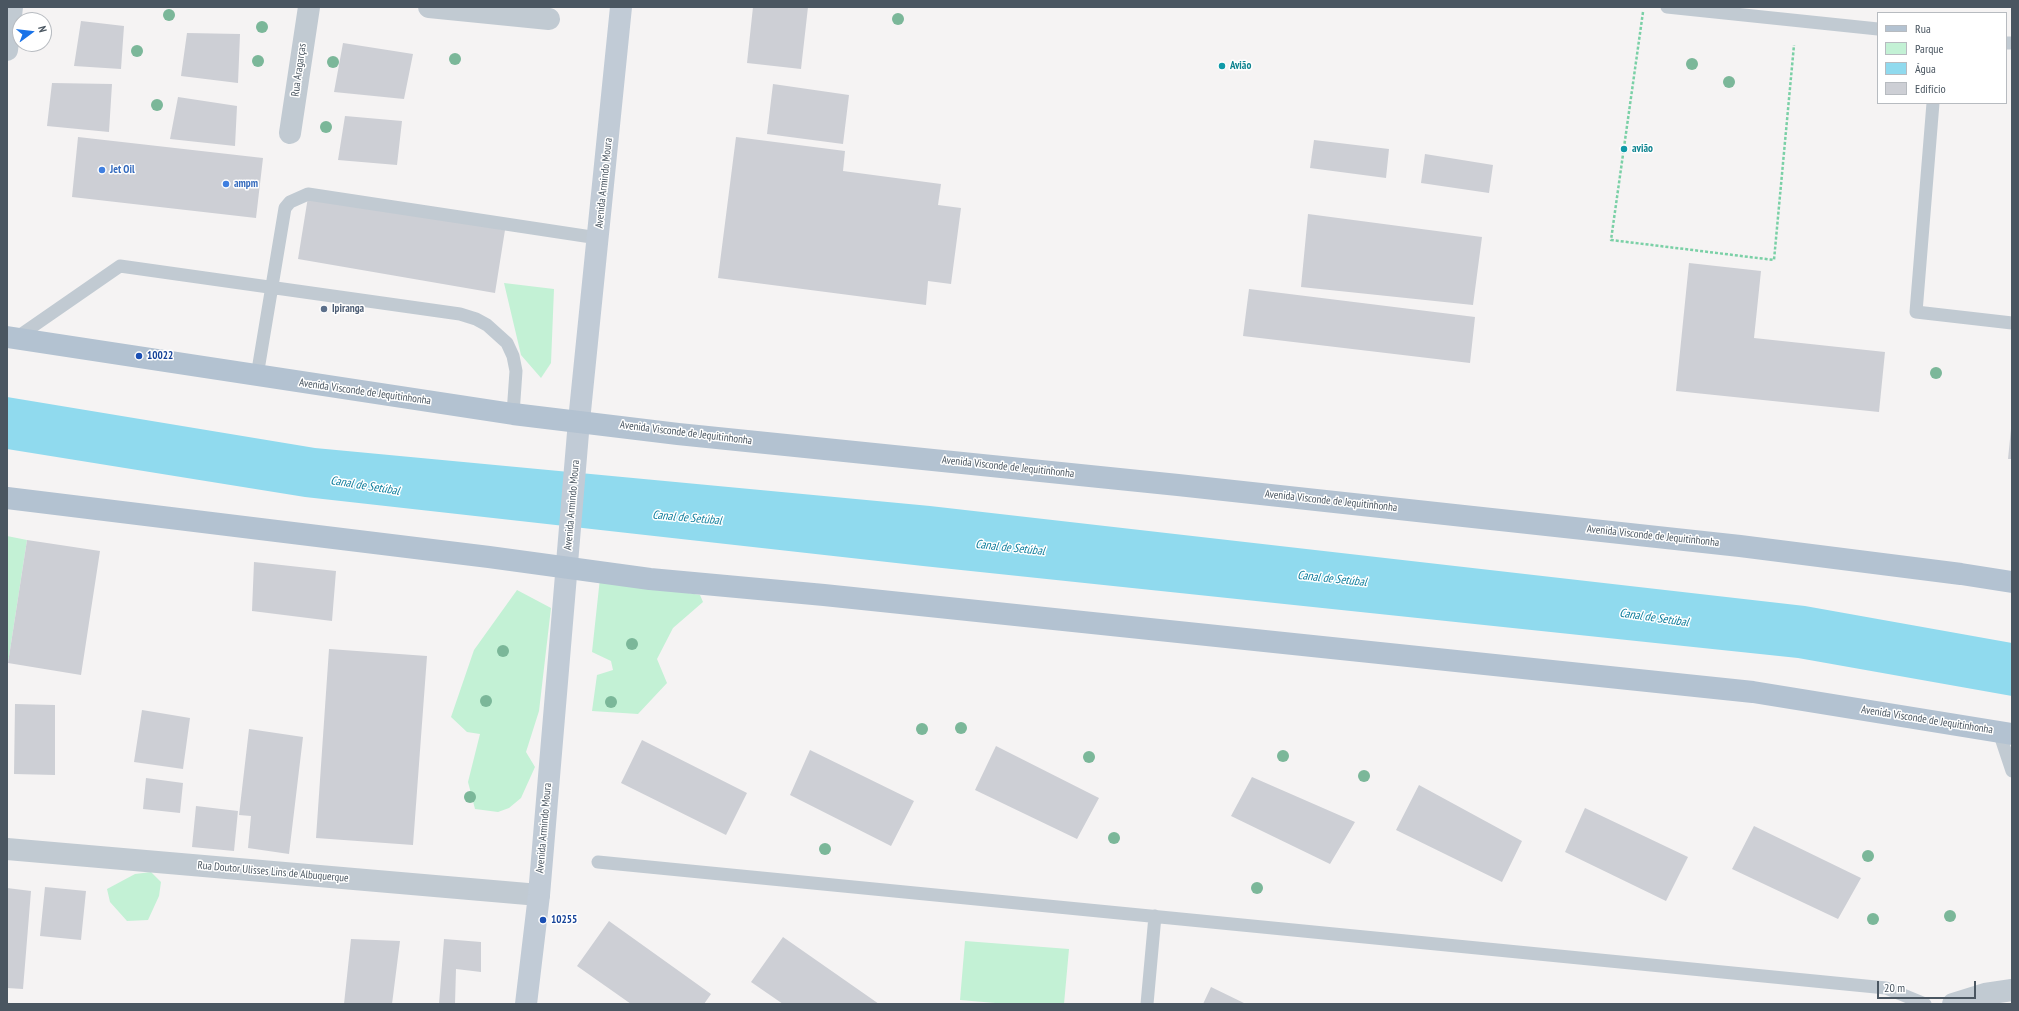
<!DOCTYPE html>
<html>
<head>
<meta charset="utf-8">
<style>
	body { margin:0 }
	#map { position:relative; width:2019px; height:1011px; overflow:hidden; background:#f5f3f3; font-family:"PT Sans Narrow",sans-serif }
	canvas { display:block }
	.frame { position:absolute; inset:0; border:8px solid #4a5661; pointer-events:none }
	.legend { position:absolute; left:1877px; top:12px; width:130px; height:92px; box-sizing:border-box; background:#fff; border:1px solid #b7bbc0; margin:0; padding:5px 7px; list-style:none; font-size:12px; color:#4a5661 }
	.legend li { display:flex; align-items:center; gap:8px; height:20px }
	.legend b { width:20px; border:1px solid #b7bbc0 }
	.north { position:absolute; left:12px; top:12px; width:40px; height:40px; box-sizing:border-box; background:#fff; border:1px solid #b7bbc0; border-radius:50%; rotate:75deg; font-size:11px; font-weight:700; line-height:16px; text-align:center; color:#4a5661 }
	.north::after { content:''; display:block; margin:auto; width:14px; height:18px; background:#1a73e8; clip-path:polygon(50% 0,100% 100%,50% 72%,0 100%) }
	.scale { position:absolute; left:1877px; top:981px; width:99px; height:18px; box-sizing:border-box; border:2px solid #4a5661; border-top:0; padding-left:5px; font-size:12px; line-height:14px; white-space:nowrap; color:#4a5661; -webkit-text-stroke:3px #fff; paint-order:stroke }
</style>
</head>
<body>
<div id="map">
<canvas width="2019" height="1011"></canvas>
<div class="frame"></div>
<ul class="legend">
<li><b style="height:5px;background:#b3c2d1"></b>Rua</li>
<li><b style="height:11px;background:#c3f1d5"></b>Parque</li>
<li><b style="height:11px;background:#90daee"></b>Água</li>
<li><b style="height:11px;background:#cdcfd5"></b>Edifício</li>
</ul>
<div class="north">N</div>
<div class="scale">20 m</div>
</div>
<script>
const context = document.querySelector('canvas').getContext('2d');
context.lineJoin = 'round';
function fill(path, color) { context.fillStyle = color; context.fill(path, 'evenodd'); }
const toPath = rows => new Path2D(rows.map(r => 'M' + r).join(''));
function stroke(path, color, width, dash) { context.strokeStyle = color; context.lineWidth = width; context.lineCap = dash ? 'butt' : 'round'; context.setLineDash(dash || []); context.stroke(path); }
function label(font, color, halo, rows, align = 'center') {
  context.font = font + ' "PT Sans Narrow",sans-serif'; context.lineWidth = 3; context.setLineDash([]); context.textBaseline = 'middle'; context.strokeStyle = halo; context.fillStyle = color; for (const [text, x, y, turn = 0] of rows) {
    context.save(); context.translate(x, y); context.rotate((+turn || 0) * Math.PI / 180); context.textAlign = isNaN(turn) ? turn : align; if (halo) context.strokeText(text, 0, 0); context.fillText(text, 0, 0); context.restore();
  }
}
const green = toPath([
	[504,283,554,289,551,363,541,378,521,355],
	[7,536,27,540,8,663,7,663],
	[600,578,700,595,703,602,673,628,657,659,667,683,638,714,592,711,597,675,613,670,611,661,592,652],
	[517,590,551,608,539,711,526,752,535,767,521,798,509,808,498,812,475,809,468,782,480,734,467,732,451,717,474,650],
	[151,872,161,882,159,896,148,920,127,921,110,902,107,889,135,874],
	[965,941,1069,949,1064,1004,1007,1004,960,1000]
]);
const water = toPath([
	[7,397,315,448,930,506,1805,606,2012,643,2012,696,1798,658,923,566,305,497,7,449]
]);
const building = toPath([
	[753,7,808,7,801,69,747,63],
	[81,21,124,26,121,69,74,66],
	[187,33,240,34,238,83,181,76],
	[343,43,413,54,404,99,334,92],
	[52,83,112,84,109,132,47,126],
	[773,84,849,95,843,144,767,134],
	[178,97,237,106,235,146,170,139],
	[345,116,402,121,397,165,338,160],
	[78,137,263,158,256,218,72,197],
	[736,137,845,151,843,171,941,184,938,205,961,208,951,284,928,281,926,305,718,278],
	[1314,140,1389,149,1386,178,1310,168],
	[1425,154,1493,165,1489,193,1421,183],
	[308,197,505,230,495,293,298,259],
	[1308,214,1482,237,1473,305,1301,287],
	[1689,263,1761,271,1754,338,1885,352,1879,412,1676,391],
	[1249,289,1475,317,1470,363,1243,336],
	[2011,429,2012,429,2012,459,2008,459],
	[27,540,100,551,81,675,8,663],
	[254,562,336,571,332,621,252,611],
	[329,649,427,656,413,845,316,838],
	[15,704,55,705,55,775,14,774],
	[142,710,190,718,183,769,134,762],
	[249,729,303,737,289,854,248,848,251,816,239,815],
	[642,740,747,793,726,835,621,783],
	[996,746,1099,798,1077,839,975,790],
	[810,750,914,801,891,846,790,795],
	[1252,777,1355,822,1330,864,1231,816],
	[146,778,183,783,180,813,143,809],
	[1419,785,1522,841,1502,882,1396,830],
	[196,806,238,811,234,851,192,847],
	[1585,808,1688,857,1666,901,1565,852],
	[1754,826,1861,878,1838,919,1732,869],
	[45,887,86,891,81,940,40,936],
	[7,888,31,891,23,989,7,988],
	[609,921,711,994,704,1004,631,1004,577,966],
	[783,937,879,1004,783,1004,751,982],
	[351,939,400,941,392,1004,344,1004],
	[444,939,481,942,481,972,456,969,455,1004,439,1004],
	[1211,987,1246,1004,1203,1004]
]);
const path = toPath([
	[1643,12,1611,240,1774,260,1794,45]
]);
const lane = toPath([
	[1667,7,1878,29],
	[2006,43,2012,43],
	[1933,103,1916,312,2012,323],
	[16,338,120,266,460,314,476,319,487,325,507,343,513,356,516,371,513,414],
	[257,376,285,208,290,202,308,194,598,238],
	[1999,732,2012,771],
	[598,862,1886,988,1925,1004],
	[1147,1004,1155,916]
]);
const street = toPath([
	[429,7,549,19],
	[7,50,12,7],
	[290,133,309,7],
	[7,849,539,895],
	[1953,1004,1985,994,2012,990]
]);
const secondary = toPath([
	[526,1004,539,895,579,421,621,7]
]);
const primary = toPath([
	[7,337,513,414,678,434,1178,485,1740,546,1961,574,2012,582],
	[7,498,489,557,650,579,824,595,1753,692,2012,734]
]);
const trees = [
	[169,15],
	[898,19],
	[262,27],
	[137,51],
	[455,59],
	[258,61],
	[333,62],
	[1692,64],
	[1729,82],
	[157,105],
	[326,127],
	[1936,373],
	[632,644],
	[503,651],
	[486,701],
	[611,702],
	[961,728],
	[922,729],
	[1283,756],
	[1089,757],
	[1364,776],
	[470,797],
	[1114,838],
	[825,849],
	[1868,856],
	[1257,888],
	[1950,916],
	[1873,919]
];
const markers = [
	[1222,66,4,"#0f9aa8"],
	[1624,149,4,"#0f9aa8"],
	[102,170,4,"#3f7fe0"],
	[226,184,4,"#3f7fe0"],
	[324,309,4,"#5c6f8a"],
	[139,356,4,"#1a4fb4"],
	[543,920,4,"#1a4fb4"]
];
const cultureNames = [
	["Avião",1230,66],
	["avião",1632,149]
];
const streetNames = [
	["Rua Aragarças",299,70,-82],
	["Avenida Armindo Moura",604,183,-84],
	["Avenida Visconde de Jequitinhonha",365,392,8],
	["Avenida Visconde de Jequitinhonha",686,433,7],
	["Avenida Visconde de Jequitinhonha",1008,467,6],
	["Avenida Visconde de Jequitinhonha",1331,501,6],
	["Avenida Armindo Moura",572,505,-85],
	["Avenida Visconde de Jequitinhonha",1653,536,6],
	["Avenida Visconde de Jequitinhonha",1927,720,9],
	["Avenida Armindo Moura",544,828,-85],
	["Rua Doutor Ulisses Lins de Albuquerque",273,872,5]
];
const shopNames = [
	["Jet Oil",110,170],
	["ampm",234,184]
];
const serviceNames = [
	["Ipiranga",332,309]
];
const transitNames = [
	["10022",147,356],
	["10255",551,920]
];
const waterNames = [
	["Canal de Setúbal",365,486,9],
	["Canal de Setúbal",687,518,5],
	["Canal de Setúbal",1010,548,6],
	["Canal de Setúbal",1332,579,6],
	["Canal de Setúbal",1654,618,8]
];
fill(green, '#c3f1d5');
fill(water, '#90daee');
fill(building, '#cdcfd5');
stroke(path, '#7ad0a6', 2.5, [3, 2]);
stroke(lane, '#c1cad2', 13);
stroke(street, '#c1cad2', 22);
stroke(secondary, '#c1cbd6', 22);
stroke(primary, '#b3c2d1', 22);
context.fillStyle = '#7bb799';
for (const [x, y] of trees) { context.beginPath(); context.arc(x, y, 6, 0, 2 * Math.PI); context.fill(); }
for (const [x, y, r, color] of markers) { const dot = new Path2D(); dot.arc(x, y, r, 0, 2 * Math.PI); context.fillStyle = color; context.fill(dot); stroke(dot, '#fff', 1.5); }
label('bold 11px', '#0d838f', '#fff', cultureNames, 'left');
label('11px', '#4a5661', '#fff', streetNames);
label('bold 11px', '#366cbe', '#fff', shopNames, 'left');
label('bold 11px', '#4e5e75', '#fff', serviceNames, 'left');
label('bold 11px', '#164399', '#fff', transitNames, 'left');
label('italic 12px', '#0c7c9b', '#fff', waterNames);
</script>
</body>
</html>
